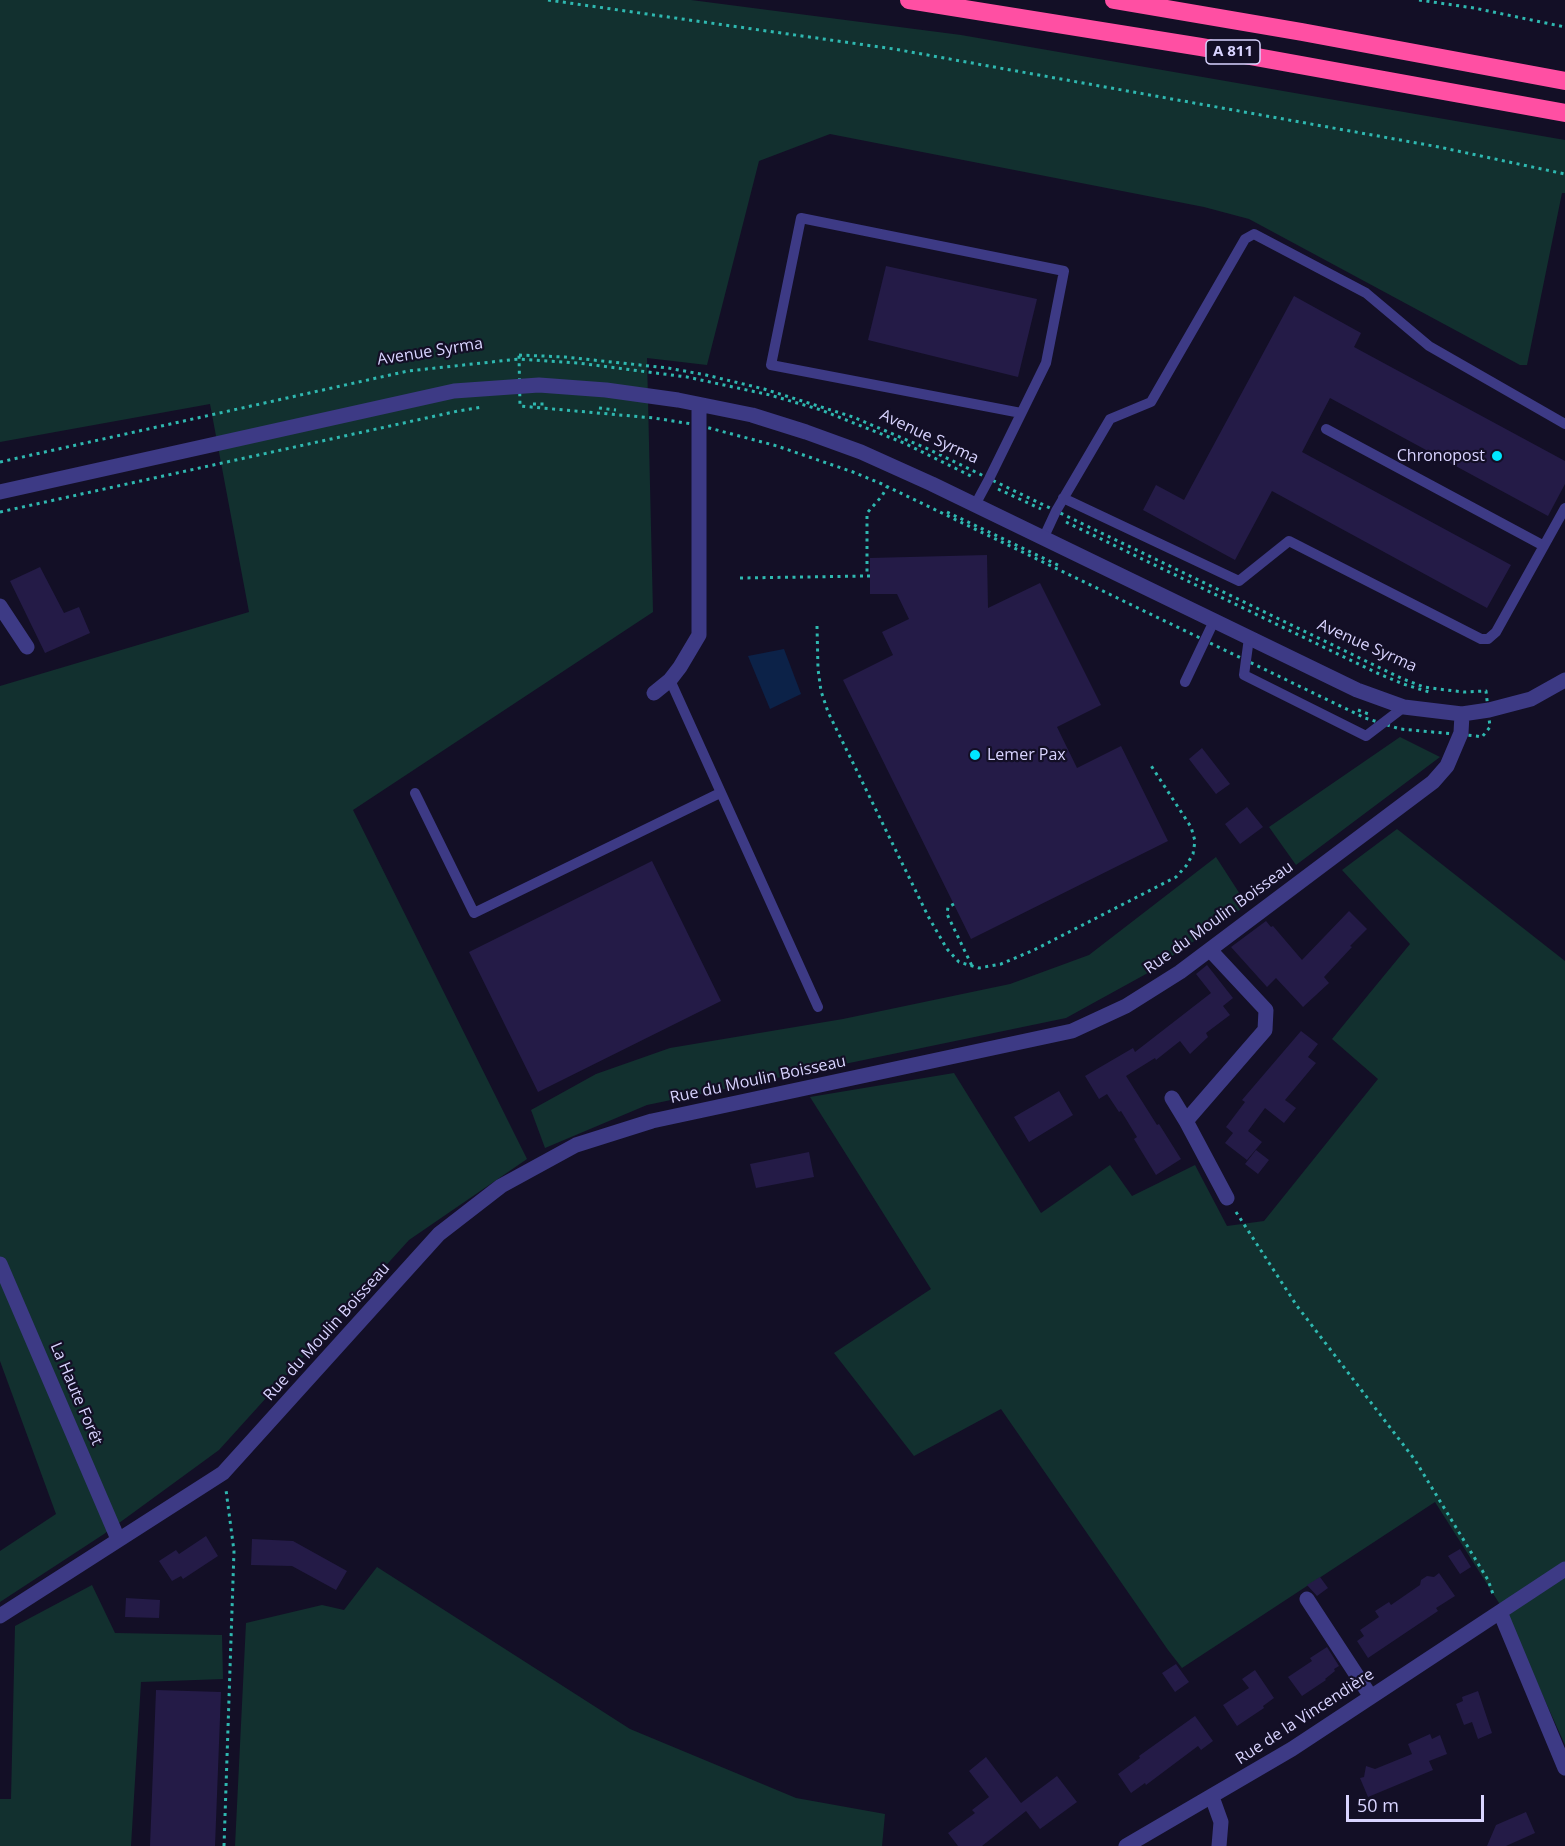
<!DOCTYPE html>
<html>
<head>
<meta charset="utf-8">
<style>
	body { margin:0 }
	#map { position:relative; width:1565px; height:1846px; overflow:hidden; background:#130f26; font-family:"Open Sans",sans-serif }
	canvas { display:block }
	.scale { position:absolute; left:1346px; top:1795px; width:138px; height:27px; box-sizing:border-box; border:3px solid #d9d4ff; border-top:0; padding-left:8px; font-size:18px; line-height:21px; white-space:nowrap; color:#d9d4ff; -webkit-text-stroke:4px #130f26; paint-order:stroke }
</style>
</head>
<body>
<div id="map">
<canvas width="1565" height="1846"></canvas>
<div class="scale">50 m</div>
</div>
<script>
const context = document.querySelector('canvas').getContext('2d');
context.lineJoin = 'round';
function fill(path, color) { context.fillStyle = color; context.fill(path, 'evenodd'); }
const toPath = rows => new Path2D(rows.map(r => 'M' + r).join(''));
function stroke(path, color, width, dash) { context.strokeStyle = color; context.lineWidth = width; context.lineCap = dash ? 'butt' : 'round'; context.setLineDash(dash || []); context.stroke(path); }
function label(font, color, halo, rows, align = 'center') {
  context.font = font + ' "Open Sans",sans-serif'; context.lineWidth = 4.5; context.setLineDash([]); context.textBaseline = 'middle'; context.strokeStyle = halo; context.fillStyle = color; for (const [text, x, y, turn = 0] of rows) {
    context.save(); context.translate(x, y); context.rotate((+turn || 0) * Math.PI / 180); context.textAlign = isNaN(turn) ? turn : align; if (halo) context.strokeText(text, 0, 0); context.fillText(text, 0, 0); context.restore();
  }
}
const green = toPath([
	[0,0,691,0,961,35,1565,140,1565,193,1562,193,1527,365,1520,365,1249,219,1204,207,830,134,759,161,707,365,647,358,653,612,353,810,527,1159,409,1240,219,1450,104,1534,0,1602,0,1551,56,1514,0,1361,0,686,249,612,210,404,0,442],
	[1400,737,1440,757,1296,865,1269,827],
	[1397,829,1565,961,1565,1745,1506,1614,1435,1502,1182,1668,1168,1650,1001,1409,914,1456,834,1353,931,1289,810,1097,954,1073,1041,1213,1110,1165,1132,1196,1195,1165,1227,1226,1264,1221,1378,1079,1332,1039,1410,944,1342,870],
	[1216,857,1247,905,1146,974,1066,1018,647,1105,545,1148,531,1110,596,1074,670,1048,843,1019,1010,984,1089,955],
	[377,1567,630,1729,796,1798,885,1814,882,1846,235,1846,246,1623,322,1605,344,1610],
	[92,1585,115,1633,222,1635,223,1679,141,1682,131,1846,0,1846,0,1799,11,1799,15,1626]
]);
const water = toPath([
	[784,649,801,694,770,709,748,656]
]);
const building = toPath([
	[886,266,1037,299,1018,377,868,340],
	[1294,296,1361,333,1354,347,1565,461,1565,484,1548,516,1330,398,1302,452,1511,565,1487,608,1272,491,1235,560,1143,510,1156,485,1184,500],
	[987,555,988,608,1040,583,1101,705,1057,727,1077,768,1121,746,1168,841,971,939,843,680,893,655,882,632,909,619,897,594,870,594,870,558],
	[40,567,64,613,79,607,90,633,45,653,10,581],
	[1202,748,1230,784,1216,794,1189,759],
	[1247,807,1263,827,1240,844,1225,824],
	[652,861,721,1001,538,1092,469,952],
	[1349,911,1367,929,1350,946,1352,947,1324,977,1329,983,1303,1007,1276,978,1267,987,1231,947,1266,921,1271,927,1273,926,1302,960],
	[1207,965,1233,998,1223,1006,1230,1015,1206,1033,1208,1037,1190,1054,1180,1041,1156,1060,1155,1058,1126,1076,1157,1125,1159,1124,1181,1159,1156,1175,1134,1139,1137,1137,1121,1111,1119,1112,1107,1094,1099,1099,1085,1076,1133,1048,1135,1052,1211,993,1196,974],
	[1301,1031,1318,1044,1308,1057,1316,1063,1285,1100,1296,1108,1284,1123,1265,1108,1248,1131,1262,1142,1247,1160,1225,1143,1233,1133,1226,1127,1245,1102,1242,1100],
	[1059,1091,1073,1115,1029,1142,1014,1117],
	[1256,1150,1269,1160,1258,1174,1245,1164],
	[809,1152,814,1177,756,1188,750,1164],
	[206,1536,218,1556,183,1579,181,1576,172,1581,159,1561,176,1550,179,1554],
	[252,1539,293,1541,347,1571,336,1590,292,1566,251,1565],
	[1460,1549,1471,1567,1460,1574,1448,1556],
	[1439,1573,1455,1596,1436,1608,1438,1611,1368,1658,1357,1641,1364,1636,1360,1630,1379,1617,1375,1611,1389,1602,1391,1605,1420,1585,1421,1580,1427,1576,1434,1577],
	[1320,1577,1328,1588,1317,1596,1307,1585],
	[126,1598,160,1600,159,1618,125,1617],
	[1327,1647,1339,1666,1334,1669,1335,1671,1325,1679,1326,1680,1302,1696,1288,1677,1312,1661,1310,1658],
	[1176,1664,1189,1682,1175,1692,1162,1673],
	[1255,1670,1274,1698,1263,1706,1264,1708,1237,1726,1223,1705,1249,1688,1242,1679],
	[156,1690,221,1692,215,1846,150,1846],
	[1478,1691,1492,1733,1478,1739,1472,1722,1464,1725,1456,1704,1463,1701,1462,1697],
	[1195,1716,1213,1741,1201,1750,1198,1746,1146,1785,1145,1783,1131,1793,1118,1774,1140,1758,1139,1756],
	[1430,1734,1432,1739,1440,1735,1447,1754,1429,1761,1433,1770,1368,1797,1360,1778,1364,1777,1366,1766,1375,1769,1412,1754,1408,1744],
	[986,1757,1021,1803,1057,1776,1077,1802,1040,1829,1026,1811,982,1846,958,1846,948,1833,975,1813,972,1810,989,1797,969,1771],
	[1526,1812,1535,1833,1506,1846,1487,1846,1496,1825]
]);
const path = toPath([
	[548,0,894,49,1439,147,1565,174],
	[1419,0,1474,8,1565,27],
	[519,355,565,357,668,368,706,375,764,389,853,417,928,449,1403,679,1424,687,1438,689,1464,692,1486,691,1490,727,1482,737,1476,736,1400,729,1365,718,882,484,853,472,777,446,698,425,654,418,520,406,519,355],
	[533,404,547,404],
	[599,408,616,410],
	[0,462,408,371,519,359,578,363,687,377,770,395,821,410,904,443,973,477],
	[998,489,1041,509],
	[0,512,458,411,482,407],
	[947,512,1060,566],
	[1066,522,1377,673,1403,684,1429,692],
	[870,576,867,576,867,513,882,496,887,487],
	[740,578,867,576],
	[817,626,818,669,821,691,828,712,928,916,947,949,959,962,979,968,1001,964,1034,950,1176,877,1186,866,1193,854,1195,841,1191,827,1150,764],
	[1358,710,1371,715],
	[954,904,948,907,947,914,972,966],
	[1236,1212,1297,1306,1415,1460,1488,1580,1494,1597],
	[224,1846,234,1551,226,1490]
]);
const lane = toPath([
	[1326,429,1544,546],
	[1063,498,1239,581,1289,541,1481,639,1488,639,1496,632,1565,508],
	[975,505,989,479,1046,363,1064,271,801,218,771,365,1021,413],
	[1043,539,1056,511,1110,419,1151,402,1245,239,1254,234,1366,293,1429,346,1565,424],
	[1249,638,1244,675,1366,736,1404,707],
	[670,680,818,1007],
	[1185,682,1214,621],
	[415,793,474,913,720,793]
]);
const street = toPath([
	[0,492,454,391,539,385,606,390,678,400,752,415,806,432,861,452,932,484,1357,690,1404,707,1462,714],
	[0,606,27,647],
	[654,693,670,680,680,667,699,635,699,405],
	[1210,950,1266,1010,1265,1030,1186,1121,1227,1198],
	[1172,1098,1186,1121],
	[0,1264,118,1539],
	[1307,1599,1371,1697],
	[1500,1612,1565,1768],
	[0,1616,223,1473,439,1234,501,1186,576,1145,652,1121,1072,1031,1126,1006,1180,972,1433,782,1447,766,1461,733,1462,714,1489,710,1531,699,1565,680],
	[1212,1797,1221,1822,1219,1846],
	[1126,1846,1292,1749,1565,1569]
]);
const highway = toPath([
	[909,0,1201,47,1565,113],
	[1114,0,1302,32,1565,81]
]);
const markers = [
	[1497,456,6,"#00e5ff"],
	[975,755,6,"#00e5ff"]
];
const shields = [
	[1233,52,54]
];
const shieldNames = [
	["A 811",1233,52]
];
const streetNames = [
	["Avenue Syrma",430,352,-9],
	["Avenue Syrma",929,437,25],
	["Avenue Syrma",1367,646,24],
	["Rue du Moulin Boisseau",1219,918,-36],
	["Rue du Moulin Boisseau",758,1080,-12],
	["Rue du Moulin Boisseau",327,1332,-48],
	["La Haute Forêt",76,1394,67],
	["Rue de la Vincendière",1305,1717,-33]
];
const poiNames = [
	["Chronopost",1485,456],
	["Lemer Pax",987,755,"left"]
];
fill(green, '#12302f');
fill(water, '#0c2248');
fill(building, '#241b47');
stroke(path, '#2fb8b0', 3, [3, 4.5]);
stroke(lane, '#3d3a85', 10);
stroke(street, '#3d3a85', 15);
stroke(highway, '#ff4fa3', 18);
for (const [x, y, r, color] of markers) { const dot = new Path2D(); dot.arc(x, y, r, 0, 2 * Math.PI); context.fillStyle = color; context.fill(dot); stroke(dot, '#130f26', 2); }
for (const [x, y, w] of shields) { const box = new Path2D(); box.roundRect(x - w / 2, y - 12, w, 24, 4.5); context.fillStyle = '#130f26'; context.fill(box); stroke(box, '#d9d4ff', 1.5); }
label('bold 15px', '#d9d4ff', null, shieldNames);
label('16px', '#d9d4ff', '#130f26', streetNames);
label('16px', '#d9d4ff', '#130f26', poiNames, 'right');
</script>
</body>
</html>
